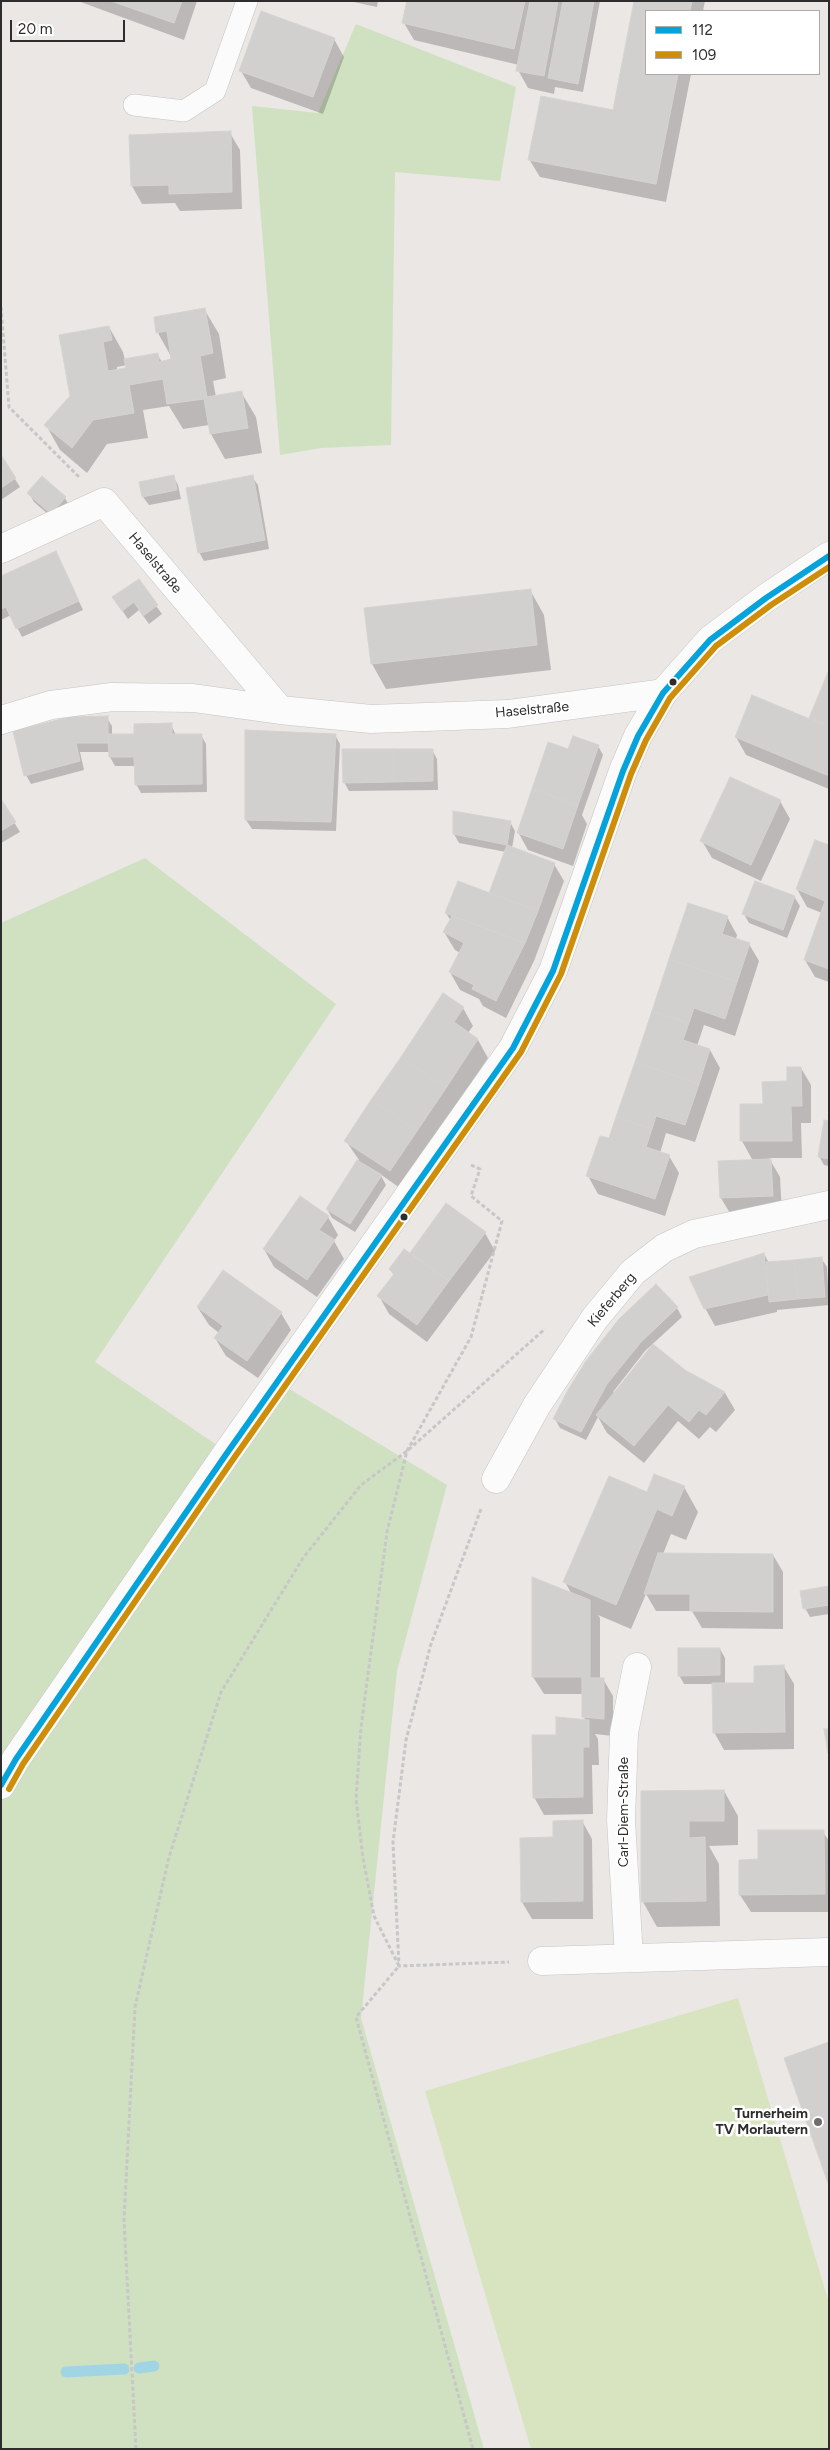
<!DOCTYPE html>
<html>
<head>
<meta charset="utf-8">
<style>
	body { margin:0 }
	#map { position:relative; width:830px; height:2450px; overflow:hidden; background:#eae7e5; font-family:Figtree,sans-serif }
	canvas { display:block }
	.frame { position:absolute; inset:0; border:2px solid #2d2d2d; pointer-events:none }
	.legend { position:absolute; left:645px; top:10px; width:175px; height:65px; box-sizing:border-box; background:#fff; border:1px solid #ababab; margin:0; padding:6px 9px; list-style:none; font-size:15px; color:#2d2d2d }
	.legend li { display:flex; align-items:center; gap:10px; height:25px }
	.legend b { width:25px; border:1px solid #ababab }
	.scale { position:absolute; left:10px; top:20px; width:115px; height:22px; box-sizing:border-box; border:2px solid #2d2d2d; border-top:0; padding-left:6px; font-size:15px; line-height:18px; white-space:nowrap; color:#2d2d2d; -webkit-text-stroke:4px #fff; paint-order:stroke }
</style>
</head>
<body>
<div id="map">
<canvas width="830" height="2450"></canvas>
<div class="frame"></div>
<ul class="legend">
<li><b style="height:6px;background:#04a3dc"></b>112</li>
<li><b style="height:6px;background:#cf8e09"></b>109</li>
</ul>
<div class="scale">20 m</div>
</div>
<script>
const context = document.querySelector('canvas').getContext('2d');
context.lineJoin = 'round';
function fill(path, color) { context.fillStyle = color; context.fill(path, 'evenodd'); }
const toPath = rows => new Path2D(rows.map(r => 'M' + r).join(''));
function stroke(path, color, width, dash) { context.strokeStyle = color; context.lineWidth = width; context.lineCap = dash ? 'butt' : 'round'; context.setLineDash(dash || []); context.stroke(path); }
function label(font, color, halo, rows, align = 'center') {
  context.font = font + ' Figtree,sans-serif'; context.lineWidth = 5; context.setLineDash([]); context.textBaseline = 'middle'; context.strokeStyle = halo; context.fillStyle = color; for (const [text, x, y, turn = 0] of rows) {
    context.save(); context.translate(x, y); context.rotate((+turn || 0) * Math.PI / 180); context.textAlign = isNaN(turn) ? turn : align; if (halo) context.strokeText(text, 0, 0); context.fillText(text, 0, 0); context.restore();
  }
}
const green = toPath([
	[356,24,516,87,500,181,395,172,391,445,321,448,280,455,252,106,318,113],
	[145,858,336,1004,95,1362,227,1452,278,1382,447,1485,397,1671,361,2018,484,2449,1,2449,1,923]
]);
const pitch = toPath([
	[738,1998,829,2303,829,2449,531,2449,425,2091]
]);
const shadow = toPath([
	[78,1,197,1,184,40],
	[349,1,378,1,377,7],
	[408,1,600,1,583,92,555,87,554,94,528,88,518,70,519,65,414,40,404,23],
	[635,1,705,1,703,11,646,11,646,74,691,74,666,202,540,177,529,159,614,111],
	[334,39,344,57,323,114,251,88,241,71],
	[230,133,240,150,242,209,180,211,175,203,142,204,132,186,130,136],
	[204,309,219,334,226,378,213,381,216,397,241,392,256,417,262,453,225,459,211,434,209,425,183,429,169,406,143,410,148,438,107,444,87,473,60,450,46,425,71,396,109,327,123,352,125,360,157,354,162,362,173,360,158,333,155,318],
	[127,365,127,369,117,371,117,367],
	[1,457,20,487,1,500],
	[173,476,178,485,181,499,149,505,143,497],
	[252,477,258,485,269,549,204,561,199,552],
	[29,493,65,498,70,507,57,522,34,502],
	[56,553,83,610,22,637,11,615,1,620,1,577],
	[138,581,162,614,149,624,139,610,128,619,119,606],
	[530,590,544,615,551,670,386,689,372,664,365,609],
	[829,673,829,789,746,755,736,737,809,720],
	[107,718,112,726,112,735,135,735,171,725,176,735,201,735,206,744,207,792,141,793,136,784,136,766,115,766,110,757,110,752,80,752,84,770,31,784,26,775],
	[246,732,335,735,340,744,336,831,252,829,246,820],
	[598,746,603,755,582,815,587,824,573,866,528,850,518,832,569,750],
	[432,750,437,759,438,790,349,791,344,782],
	[1,801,20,832,1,843],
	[780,801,790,819,761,881,712,858,702,841],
	[510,822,515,831,512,848,554,864,564,881,534,961,506,1018,483,1006,479,999,460,990,450,972,460,953,455,950,444,932,451,921,446,913,490,894,506,852,459,843,454,834],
	[829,846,829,982,815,977,805,960,822,913,807,907,797,889],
	[756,883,795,898,800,906,787,938,749,923,744,914],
	[727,917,737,935,736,939,749,944,759,961,735,1036,704,1025,697,1046,710,1050,720,1068,695,1142,666,1133,660,1153,669,1156,679,1173,665,1216,598,1194,588,1176,610,1140],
	[463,1008,473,1026,468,1033,478,1040,488,1058,400,1188,380,1174,386,1185,355,1232,332,1218,327,1209,359,1160,346,1141],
	[801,1068,811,1085,811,1123,801,1123,802,1158,769,1158,780,1177,782,1213,731,1215,721,1198,753,1161,742,1141,764,1105],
	[829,1122,829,1166,824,1165,819,1156],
	[447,1205,485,1233,495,1251,427,1342,389,1314,379,1296,394,1276,390,1269,410,1255],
	[328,1217,338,1235,334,1241,344,1259,317,1297,274,1267,264,1249],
	[764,1254,769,1263,821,1258,827,1267,829,1305,777,1310,777,1312,715,1326,705,1308],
	[198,1308,281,1313,291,1330,258,1378,226,1356,215,1338,219,1333,209,1325],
	[677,1308,682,1317,645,1351,613,1392,615,1393,685,1371,725,1393,735,1410,716,1432,710,1427,699,1439,678,1421,644,1463,607,1433,598,1417,586,1440,560,1428,555,1419],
	[684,1487,698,1512,686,1540,671,1534,663,1554,773,1555,783,1572,783,1629,702,1628,692,1611,656,1611,646,1594,631,1629,598,1615,600,1618,600,1679,603,1679,613,1696,613,1736,595,1734,598,1739,599,1765,592,1765,593,1814,544,1815,534,1797,557,1736,586,1721,583,1716,583,1694,544,1694,533,1677,571,1593,565,1582,647,1493],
	[829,1588,829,1614,810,1617,805,1608],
	[720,1649,725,1658,725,1684,755,1684,784,1667,794,1684,794,1749,724,1750,714,1732,713,1684,684,1684,679,1675],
	[724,1791,738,1816,738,1845,709,1846,719,1864,720,1926,657,1927,643,1902,642,1792],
	[582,1821,592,1839,593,1919,532,1919,522,1902,554,1839],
	[823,1832,829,1841,829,1912,751,1912,740,1895,759,1860]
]);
const stream = toPath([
	[139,2368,154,2366],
	[66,2372,124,2369]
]);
const building = toPath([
	[111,1,182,1,174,23,111,1],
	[407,1,525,1,514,49,402,23,407,1],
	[530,1,558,1,544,76,516,71,530,1],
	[563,1,594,1,578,84,548,78,563,1],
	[634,1,692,1,690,11,646,11,646,74,678,74,656,184,528,160,541,96,613,110,634,1],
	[261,11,335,38,313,97,239,71,261,11],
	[231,131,232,192,169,194,169,185,131,186,129,135,231,131],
	[205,308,213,353,200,356,207,397,242,391,248,428,210,434,204,399,167,404,163,379,129,385,134,413,93,420,72,448,44,425,70,396,59,335,109,326,112,340,103,342,108,371,126,368,124,359,158,353,159,362,171,359,167,331,156,333,154,317,205,308],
	[1,455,16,478,1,488,1,455],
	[174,475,177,490,142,497,139,482,174,475],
	[253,475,265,540,198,553,186,488,253,475],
	[42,476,66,497,51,514,27,493,42,476],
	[56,551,79,601,16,629,6,607,1,609,1,576,56,551],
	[139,579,158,605,143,616,134,602,122,611,112,597,139,579],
	[531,589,537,645,371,664,364,608,531,589],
	[829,670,829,726,809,718,829,670],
	[752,695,829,727,829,776,735,737,752,695],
	[108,716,108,743,76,743,80,761,24,776,13,731,69,717,108,716],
	[172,723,172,734,202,734,202,784,135,785,134,757,109,757,108,734,134,734,134,724,172,723],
	[245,730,336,734,331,822,245,820,245,730],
	[573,736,599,745,578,805,532,789,548,742,568,749,573,736],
	[342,749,393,749,394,782,343,783,342,749],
	[393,749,433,749,433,781,394,782,393,749],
	[730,777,781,800,751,865,700,841,730,777],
	[532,789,578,805,563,849,517,833,532,789],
	[1,799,16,822,1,831,1,799],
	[453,811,511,821,507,845,453,834,453,811],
	[815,840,829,845,829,969,804,960,825,901,796,889,815,840],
	[507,845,555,863,538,911,489,893,507,845],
	[458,881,538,911,525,943,445,913,458,881],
	[755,881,795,896,783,930,742,914,755,881],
	[688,903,728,916,722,934,750,943,737,982,669,959,688,903],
	[452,916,525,943,496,1001,472,989,474,985,449,972,464,943,443,932,452,916],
	[669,959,737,982,725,1019,694,1008,689,1023,652,1011,669,959],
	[443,993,464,1007,454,1022,478,1039,446,1088,401,1057,443,993],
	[652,1011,689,1023,683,1040,710,1049,699,1084,635,1062,652,1011],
	[401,1057,446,1088,417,1131,371,1100,401,1057],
	[635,1062,699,1084,685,1125,656,1116,652,1129,616,1117,635,1062],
	[787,1067,801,1067,802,1106,791,1106,792,1141,740,1141,740,1104,763,1104,762,1082,787,1081,787,1067],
	[371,1100,417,1131,390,1171,344,1141,371,1100],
	[616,1117,652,1129,646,1147,670,1155,655,1199,586,1176,600,1136,609,1138,616,1117],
	[824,1120,829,1121,829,1159,818,1157,824,1120],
	[771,1159,773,1196,720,1198,718,1161,771,1159],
	[357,1160,382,1175,350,1224,326,1209,357,1160],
	[300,1196,329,1216,319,1230,335,1240,307,1280,263,1249,300,1196],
	[446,1203,486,1232,449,1281,410,1253,446,1203],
	[404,1249,449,1281,417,1325,377,1296,394,1274,389,1269,404,1249],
	[764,1253,768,1295,704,1309,689,1277,764,1253],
	[822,1257,825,1297,798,1299,794,1260,822,1257],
	[794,1260,798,1299,769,1302,766,1262,794,1260],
	[223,1270,282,1312,247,1361,214,1338,223,1326,197,1307,223,1270],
	[656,1284,678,1307,641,1342,607,1384,581,1432,553,1419,568,1390,586,1361,619,1319,656,1284],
	[653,1344,685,1370,725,1392,706,1415,699,1410,689,1422,668,1405,634,1446,596,1415,653,1344],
	[654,1474,685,1486,672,1516,657,1509,616,1605,563,1582,609,1476,647,1492,654,1474],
	[658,1553,773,1554,773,1612,690,1611,690,1594,644,1594,658,1553],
	[532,1577,590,1600,590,1678,604,1678,604,1719,582,1717,582,1677,532,1677,532,1577],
	[829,1586,829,1605,803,1609,800,1591,829,1586],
	[678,1648,720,1648,720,1675,678,1676,678,1648],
	[784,1665,785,1732,713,1733,712,1683,754,1683,754,1666,784,1665],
	[556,1717,589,1720,589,1747,583,1747,583,1797,533,1798,532,1735,556,1735,556,1717],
	[824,1729,829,1729,829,1753,828,1753,824,1729],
	[724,1790,724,1821,689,1821,689,1838,705,1837,706,1901,641,1902,641,1791,724,1790],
	[583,1820,583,1901,521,1902,520,1838,553,1837,553,1821,583,1820],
	[758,1830,824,1830,825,1894,739,1895,739,1860,758,1859,758,1830],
	[829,2042,829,2186,784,2058,829,2042]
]);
const path = toPath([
	[1,307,9,407,79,477],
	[471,1165,480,1169,471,1196,502,1221,471,1337,407,1451,387,1532,361,1727,356,1799,363,1858,374,1916,399,1966,356,2017,473,2449],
	[481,1509,431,1644,406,1740,393,1842,399,1966,509,1962],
	[136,2449,124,2220,135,2007,169,1857,221,1692,303,1558,361,1485,407,1451,545,1329]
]);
const service = toPath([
	[134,105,184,111,215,91,247,1]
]);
const minor = toPath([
	[1,549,104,502,280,710],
	[1,720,51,705,112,697,193,698,280,710,371,719,508,714,663,693],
	[496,1479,537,1405,595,1318,633,1272,664,1248,694,1234,829,1205],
	[629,1958,621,1820,624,1733,637,1667],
	[542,1961,829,1952]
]);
const tertiary = toPath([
	[1,1785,16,1759,227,1453,513,1048,553,971,623,771,638,736,663,693,710,640,766,598,829,556]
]);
const bus1 = toPath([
	[1,1785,16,1759,227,1453,513,1048,553,971,623,771,638,736,663,693,710,640,766,598,829,556]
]);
const bus2 = toPath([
	[9,1789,23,1764,234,1458,521,1052,561,974,631,774,646,740,670,698,716,646,771,605,829,567]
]);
const markers = [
	[673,682,4.5,"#2d2d2d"],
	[404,1217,4.5,"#2d2d2d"],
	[818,2122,5,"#6f6e6d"]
];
const streetNames = [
	["Haselstraße",155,563,50],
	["Haselstraße",532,710,-5],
	["Kieferberg",612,1300,-50],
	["Carl-Diem-Straße",624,1812,-90]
];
const poiNames = [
	["Turnerheim",808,2114],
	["TV Morlautern",808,2130]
];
fill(green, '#d0e1c2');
fill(pitch, '#d8e4c0');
fill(shadow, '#0003');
stroke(stream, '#a1d5e3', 11);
fill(building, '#d2d0ce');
stroke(building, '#d5d3d0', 1);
stroke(service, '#c5c4c4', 22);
stroke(minor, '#c5c4c4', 29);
stroke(tertiary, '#c5c4c4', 29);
stroke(path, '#c7c7c7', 3, [4, 2.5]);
stroke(service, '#fcfbfb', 21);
stroke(minor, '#fcfbfb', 28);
stroke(tertiary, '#fcfbfb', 28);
stroke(bus1, '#04a3dc', 6);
stroke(bus2, '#cf8e09', 6);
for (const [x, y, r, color] of markers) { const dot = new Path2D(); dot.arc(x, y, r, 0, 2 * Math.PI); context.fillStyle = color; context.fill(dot); stroke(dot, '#fff', 2); }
label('14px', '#2d2d2d', '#fff', streetNames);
label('bold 14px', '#2d2d2d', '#fff', poiNames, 'right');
</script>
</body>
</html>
